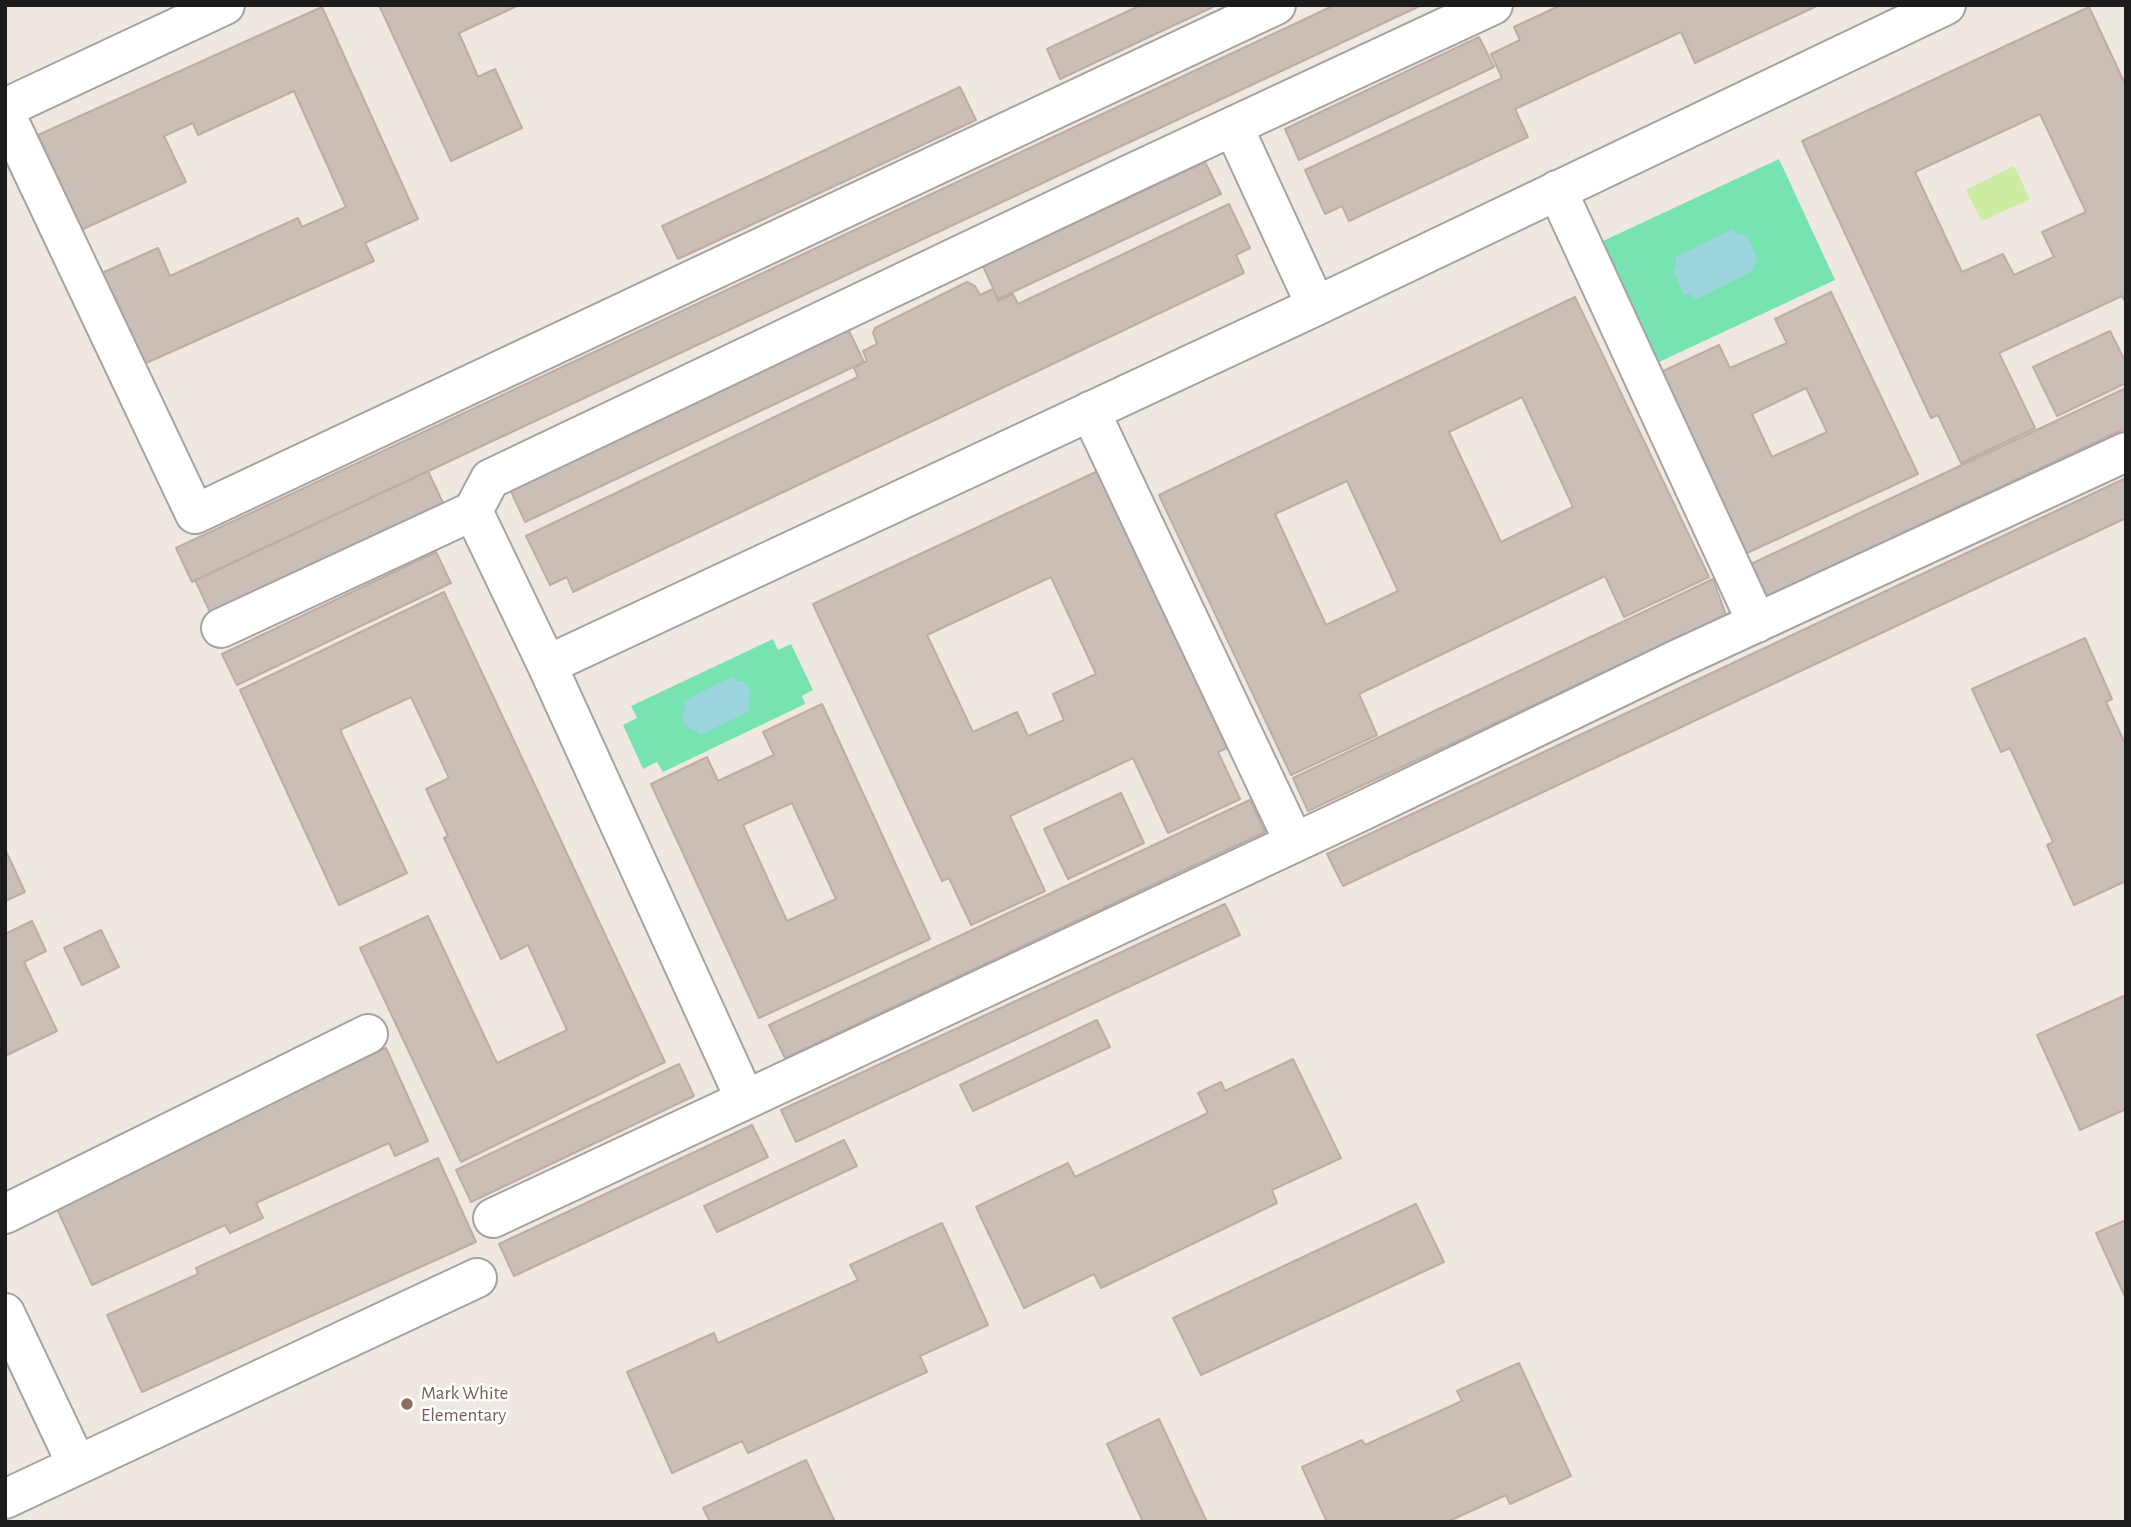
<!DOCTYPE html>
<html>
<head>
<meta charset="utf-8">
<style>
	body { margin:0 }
	#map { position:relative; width:2131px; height:1527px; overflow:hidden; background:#eee8e0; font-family:"Alegreya Sans",sans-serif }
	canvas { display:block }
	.frame { position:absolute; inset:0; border:7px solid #1c1c1c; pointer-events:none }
</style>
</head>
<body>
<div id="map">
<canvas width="2131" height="1527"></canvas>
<div class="frame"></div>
</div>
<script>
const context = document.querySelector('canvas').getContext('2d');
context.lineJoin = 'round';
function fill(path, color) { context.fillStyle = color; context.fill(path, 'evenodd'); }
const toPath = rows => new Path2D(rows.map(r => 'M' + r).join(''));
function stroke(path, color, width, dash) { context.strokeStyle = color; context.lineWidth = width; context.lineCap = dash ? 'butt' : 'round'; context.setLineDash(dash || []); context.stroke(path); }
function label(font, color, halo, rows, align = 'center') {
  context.font = font + ' "Alegreya Sans",sans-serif'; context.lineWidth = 5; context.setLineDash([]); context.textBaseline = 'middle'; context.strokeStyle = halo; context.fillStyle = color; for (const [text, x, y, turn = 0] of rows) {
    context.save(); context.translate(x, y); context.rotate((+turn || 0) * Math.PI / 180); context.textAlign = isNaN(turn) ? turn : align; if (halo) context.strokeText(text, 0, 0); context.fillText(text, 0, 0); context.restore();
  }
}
const grass = toPath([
	[2014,166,2030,199,1982,221,1966,190]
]);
const pitch = toPath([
	[1779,159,1835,280,1659,362,1603,241],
	[773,639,778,650,791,644,813,690,802,696,805,704,663,772,657,762,643,769,623,725,637,718,631,706]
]);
const water = toPath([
	[1733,229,1738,234,1746,235,1757,258,1751,272,1695,300,1690,294,1683,294,1673,270,1676,265,1676,257],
	[732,677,737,681,742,681,748,686,751,695,748,708,750,711,700,735,697,731,692,730,685,723,682,717,686,705,683,701]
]);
const building = toPath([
	[379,5,519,5,459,33,478,77,495,69,522,128,451,161,379,5],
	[1141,5,1217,5,1060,79,1047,49,1141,5],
	[1335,5,1422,5,192,582,176,548,1335,5],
	[1561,5,1819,5,1695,63,1681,32,1515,109,1528,137,1349,221,1342,206,1325,214,1305,170,1502,78,1491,54,1520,40,1514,27,1561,5],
	[322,7,418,219,365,243,374,261,144,364,102,273,158,248,170,276,298,218,302,227,346,207,294,91,198,135,193,123,164,136,186,182,81,230,38,135,322,7],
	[2089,7,2126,86,2126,303,2122,296,1999,353,2035,428,1961,463,1938,415,1931,418,1802,141,2089,7],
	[2040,114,2086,212,2042,232,2054,257,2014,275,2003,254,1962,272,1915,172,2040,114],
	[1479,37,1494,67,1299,160,1285,129,1479,37],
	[960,87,976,120,678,259,662,226,960,87],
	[1205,162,1221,194,998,299,983,266,1205,162],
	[1229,204,1250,248,1236,255,1244,273,573,592,567,577,550,585,526,536,858,377,854,368,867,361,863,351,877,344,873,333,875,328,967,282,975,286,980,295,993,289,998,301,1013,294,1018,304,1229,204],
	[1831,292,1918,474,1747,553,1661,372,1719,345,1730,368,1787,343,1775,319,1831,292],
	[1806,388,1827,432,1772,457,1752,414,1806,388],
	[1575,297,1709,577,1624,617,1605,576,1359,694,1377,735,1291,775,1159,495,1575,297],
	[1522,397,1573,507,1501,542,1449,432,1522,397],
	[1347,481,1398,591,1326,625,1275,514,1347,481],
	[848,329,864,362,525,522,510,489,848,329],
	[2110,331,2126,363,2126,383,2057,416,2033,367,2110,331],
	[2126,388,2126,428,1766,597,1751,564,2126,388],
	[1100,470,1229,747,1218,752,1240,799,1168,833,1133,758,1010,816,1045,891,971,925,949,878,942,881,813,604,1100,470],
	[1051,577,1096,674,1053,694,1064,720,1028,736,1017,712,973,732,927,635,1051,577],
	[428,471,443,503,210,612,195,580,428,471],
	[2126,478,2126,518,1343,886,1327,854,2126,478],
	[436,552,451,583,237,685,222,654,436,552],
	[1713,579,1726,615,1308,811,1293,778,1713,579],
	[444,592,665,1062,461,1162,360,948,428,916,497,1063,567,1030,528,945,501,959,444,838,448,836,426,789,449,778,411,697,340,730,407,873,339,905,240,690,444,592],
	[2085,638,2112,699,2106,702,2126,746,2126,881,2074,905,2047,845,2053,842,2010,748,2001,752,1972,689,2085,638],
	[822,704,930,939,759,1018,651,784,707,757,718,781,774,755,763,732,822,704],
	[792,803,836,899,787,921,743,825,792,803],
	[1121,793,1144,843,1068,879,1044,829,1121,793],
	[1250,800,1265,832,785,1058,769,1025,1250,800],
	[5,849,25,892,5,901,5,849],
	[1225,904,1240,935,796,1142,781,1110,1225,904],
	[32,921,46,951,24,962,57,1031,5,1056,5,934,32,921],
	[101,930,119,967,82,985,64,948,101,930],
	[2126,995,2126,1109,2080,1130,2037,1035,2126,995],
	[1097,1020,1110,1047,973,1111,960,1085,1097,1020],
	[386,1048,428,1141,395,1156,389,1143,256,1203,263,1218,230,1233,225,1225,92,1285,53,1200,386,1048],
	[1293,1059,1341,1158,1272,1190,1277,1203,1101,1288,1094,1274,1024,1308,976,1207,1068,1163,1075,1177,1208,1113,1198,1093,1221,1082,1225,1091,1293,1059],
	[679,1064,694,1096,471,1202,456,1170,679,1064],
	[752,1125,768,1157,514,1276,499,1244,752,1125],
	[844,1140,857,1166,717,1232,704,1206,844,1140],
	[438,1158,476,1242,142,1392,107,1315,198,1274,196,1268,438,1158],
	[1416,1204,1444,1262,1201,1375,1173,1318,1416,1204],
	[2126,1220,2126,1299,2096,1233,2126,1220],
	[942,1223,988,1325,920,1356,927,1372,748,1453,742,1441,672,1473,627,1372,714,1333,718,1343,858,1280,850,1265,942,1223],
	[1519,1363,1571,1476,1510,1504,1506,1495,1447,1522,1327,1522,1302,1467,1362,1440,1365,1445,1462,1401,1457,1391,1519,1363],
	[1159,1419,1207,1522,1143,1522,1107,1444,1159,1419],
	[806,1460,835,1522,710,1522,703,1508,806,1460]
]);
const minor = toPath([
	[5,108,225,5],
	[5,113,195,514,1276,5],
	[1233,126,1316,306],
	[1557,190,1757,623],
	[1090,411,1294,842],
	[221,628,473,511],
	[547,665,1316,306,1946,5],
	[745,1099,547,665,473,511,490,479,1137,171,1493,5],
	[5,1214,368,1034],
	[493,1218,1362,811,1678,659,2126,452],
	[5,1313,77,1465],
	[5,1499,477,1278]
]);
const markers = [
	[407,1404,7,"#8d6e63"]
];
const educationNames = [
	["Mark White",421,1393],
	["Elementary",421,1415]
];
fill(grass, '#cceca2');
fill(pitch, '#78e3b2');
fill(water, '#9dd5df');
fill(building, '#cabeb6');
stroke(building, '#c0ada2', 2);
stroke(minor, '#a3a3a3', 42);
stroke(minor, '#fff', 38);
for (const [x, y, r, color] of markers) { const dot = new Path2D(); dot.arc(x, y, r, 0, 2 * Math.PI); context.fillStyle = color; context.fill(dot); stroke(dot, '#fff', 2.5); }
label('19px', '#785e54', '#fff', educationNames, 'left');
</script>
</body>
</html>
